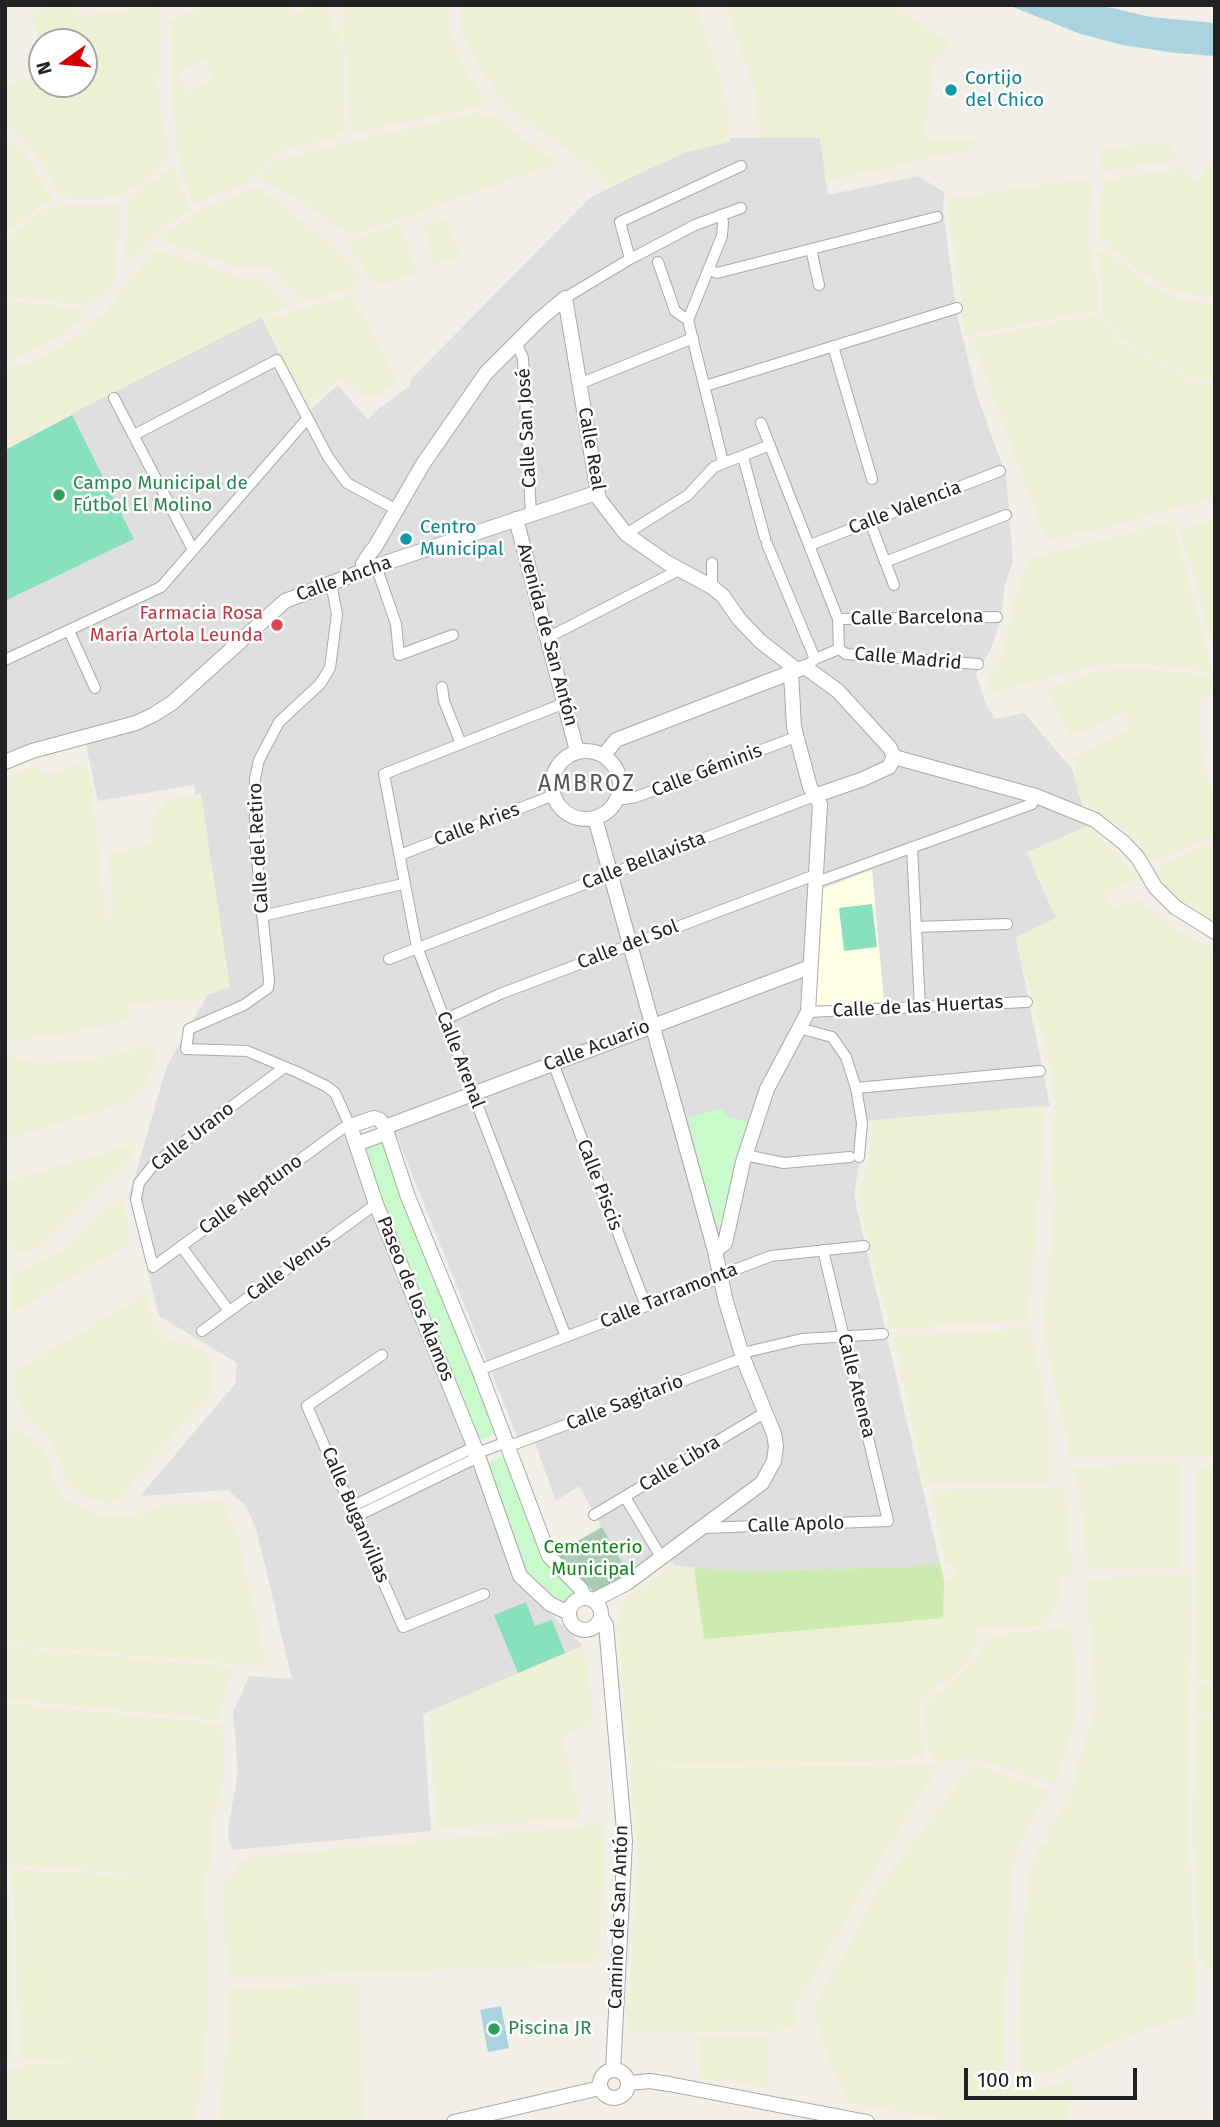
<!DOCTYPE html>
<html>
<head>
<meta charset="utf-8">
<style>
	body { margin:0 }
	#map { position:relative; width:1220px; height:2127px; overflow:hidden; background:#f2efe9; font-family:"Fira Sans",sans-serif }
	canvas { display:block }
	.frame { position:absolute; inset:0; border:7px solid #222; pointer-events:none }
	.north { position:absolute; left:28px; top:28px; width:70px; height:70px; box-sizing:border-box; background:#fff; border:2px solid #a7a7a7; border-radius:50%; rotate:255deg; font-size:19px; font-weight:700; line-height:28px; text-align:center; color:#222 }
	.north::after { content:''; display:block; margin:auto; width:24px; height:32px; background:#d40000; clip-path:polygon(50% 0,100% 100%,50% 72%,0 100%) }
	.scale { position:absolute; left:964px; top:2068px; width:173px; height:32px; box-sizing:border-box; border:4px solid #222; border-top:0; padding-left:9px; font-size:21px; line-height:24px; white-space:nowrap; color:#222; -webkit-text-stroke:5px #fff; paint-order:stroke }
</style>
</head>
<body>
<div id="map">
<canvas width="1220" height="2127"></canvas>
<div class="frame"></div>
<div class="north">N</div>
<div class="scale">100 m</div>
</div>
<script>
const context = document.querySelector('canvas').getContext('2d');
context.lineJoin = 'round';
function fill(path, color) { context.fillStyle = color; context.fill(path, 'evenodd'); }
const toPath = rows => new Path2D(rows.map(r => 'M' + r).join(''));
function stroke(path, color, width, dash) { context.strokeStyle = color; context.lineWidth = width; context.lineCap = dash ? 'butt' : 'round'; context.setLineDash(dash || []); context.stroke(path); }
function label(font, color, halo, rows, align = 'center') {
  context.font = font + ' "Fira Sans",sans-serif'; context.lineWidth = 5; context.setLineDash([]); context.textBaseline = 'middle'; context.strokeStyle = halo; context.fillStyle = color; for (const [text, x, y, turn = 0] of rows) {
    context.save(); context.translate(x, y); context.rotate((+turn || 0) * Math.PI / 180); context.textAlign = isNaN(turn) ? turn : align; if (halo) context.strokeText(text, 0, 0); context.fillText(text, 0, 0); context.restore();
  }
}
const residential = toPath([
	[708,138,820,138,828,195,918,176,944,192,943,210,957,315,976,392,1006,476,1013,561,1005,584,1000,622,990,651,976,674,986,704,995,719,1024,713,1072,769,1088,826,1027,853,1056,918,1016,938,1050,1106,866,1121,854,1196,940,1563,907,1567,752,1571,702,1569,674,1565,664,1549,628,1574,579,1486,556,1501,532,1435,518,1439,390,1119,346,1135,466,1443,516,1579,583,1646,423,1714,431,1831,233,1850,229,1841,228,1830,238,1772,233,1712,249,1676,292,1679,256,1528,245,1505,228,1490,140,1496,235,1384,237,1363,159,1316,129,1196,167,1066,212,987,194,785,98,801,83,731,5,757,5,601,134,539,71,414,262,317,309,411,338,385,368,420,378,409,410,386,410,380,590,198]
]);
const education = toPath([
	[872,870,884,1002,816,1006,817,928,821,889]
]);
const farmland = toPath([
	[48,5,75,5,77,12,86,15,160,6,158,87,160,114,169,148,166,161,146,179,118,196,101,199,60,198,35,151,5,125,5,85,42,76,42,84,84,84,84,42,42,42,42,58,31,12],
	[206,5,289,5,291,15,282,21,314,5,329,5,332,32,342,26,344,130,334,138,283,150,250,182,194,204,180,171,176,141,179,138,173,113,170,22],
	[204,59,214,77,187,92,177,72],
	[342,5,446,5,449,25,459,55,471,78,488,101,483,106,351,133],
	[458,5,696,5,727,102,730,142,687,152,609,187,577,156,529,124,498,94,478,65,463,34],
	[725,5,893,5,951,44,934,63,924,138,974,140,974,149,826,181,820,138,760,138,756,93],
	[475,113,491,115,558,163,351,236,306,205,258,178,276,160],
	[5,136,26,154,53,200,40,207,5,233],
	[1171,142,1178,160,1099,172,1099,149],
	[1215,165,1215,297,1188,294,1164,287,1144,275,1099,238,1098,218,1104,180,1183,168,1196,183,1205,167],
	[173,166,191,210,162,228,131,260,124,258,130,198],
	[1077,180,1089,182,1092,189,1088,223,1090,254,1097,286,1097,311,965,336,957,263,946,199],
	[258,187,331,244,361,278,357,287,304,302,270,267,242,269,166,242,159,235,204,208],
	[61,206,121,206,115,281,92,303,75,304,5,296,5,239,42,210],
	[447,220,461,257,434,264,423,225],
	[398,223,418,273,376,286,348,246,357,238],
	[155,249,244,279,261,279,290,307,262,317,71,413,5,450,5,372,50,353,78,335,104,313],
	[1096,250,1113,256,1147,284,1174,297,1201,303,1215,303,1215,380,1196,379,1133,347,1117,335,1108,323,1103,312,1102,281],
	[351,295,398,382,376,398,367,398,341,377,306,407,263,320],
	[5,300,81,309,82,320,56,338,5,363],
	[1099,314,1120,343,1196,382,1215,383,1215,497,1109,527,1046,540,972,339],
	[1215,519,1215,654,1180,529],
	[1173,521,1212,672,1136,663,1101,664,993,693,989,687,989,677,1004,649,1017,591,1030,559],
	[1132,668,1215,676,1215,687,1199,700,1201,752,1215,805,1215,835,1157,861,1149,859,1128,833,1084,802,1078,794,1073,757,1131,730,1124,713,1069,737,1048,689,1095,672],
	[84,763,90,777,106,919,114,918,109,854,153,843,152,818,166,800,201,793,230,987,196,999,129,1004,130,1020,59,1035,5,1042,5,778,35,767,49,774],
	[1088,826,1140,878,1106,894,1114,910,1140,898,1145,905,1182,933,1215,950,1215,1455,1071,1458,1045,1341,1044,1318,1056,1191,1051,1190,1055,1101,1051,1069,1016,937,1056,918,1027,852],
	[1215,840,1215,925,1170,896,1154,873,1160,866],
	[155,1044,154,1063,149,1076,131,1101,5,1140,5,1058,12,1056,40,1064,99,1058],
	[1043,1106,1043,1149,1028,1320,890,1329,861,1213,860,1194,869,1157,872,1120],
	[135,1144,131,1158,34,1251,21,1254,5,1238,5,1182],
	[123,1195,130,1243,12,1313,10,1275,63,1249],
	[147,1293,150,1314,156,1329,165,1341,190,1344,204,1350,211,1362,213,1374,211,1393,132,1482,121,1501,105,1503,87,1498,75,1490,67,1480,54,1444,28,1419,19,1406,14,1387,17,1370],
	[1030,1328,1050,1428,1049,1483,932,1483,923,1477,894,1337],
	[11,1430,29,1436,43,1447,50,1463,58,1491,66,1500,104,1516,133,1517,158,1506,221,1500,238,1537,267,1666,5,1645,5,1448],
	[1182,1463,1181,1568,1088,1570,1078,1483,1072,1467],
	[1215,1464,1215,1679,1200,1681,1195,1670,1195,1475,1201,1467],
	[1064,1488,1073,1575,1061,1577,1061,1599,1043,1624,1032,1627,976,1628,976,1645,967,1662,954,1675,923,1697,918,1715,924,1757,894,1761,630,1767,617,1627,620,1614,628,1597,674,1565,694,1568,704,1639,942,1618,944,1581,954,1580,954,1565,945,1564,931,1490],
	[1191,1574,1189,1840,1197,2015,1140,2031,1080,2057,1051,2073,1033,2073,1020,2069,1018,2025,1025,1917,1031,1867,1039,1847,1049,1840,1046,1831,1070,1799,1076,1770,1096,1706,1086,1579],
	[1069,1627,1078,1676,1076,1715,1056,1782,1046,1783,973,1758,939,1762,931,1756,925,1723,926,1702,961,1676,974,1661,985,1639,998,1635],
	[583,1646,590,1687,593,1724,563,1737,581,1819,436,1828,430,1711],
	[5,1647,234,1667,223,1698,220,1720,5,1699],
	[1215,1682,1215,1712,1196,1714,1195,1685],
	[5,1703,222,1724,224,1776,213,1824,214,1853,205,1879,209,2001,204,2065,195,2122,5,2122,5,2069,16,2070,28,2064,146,2064,19,2061,16,1925,11,1870,170,1877,5,1864],
	[1215,1715,1215,1968,1209,1970,1203,1966,1198,1953,1193,1832,1195,1725,1201,1716],
	[935,1764,934,1775,881,1858,796,2006,798,2030,626,2032,638,1861,630,1769],
	[979,1766,1050,1791,1027,1828,1017,1853,1012,1876,1004,2018,1004,2064,1010,2078,1019,2086,1040,2089,1072,2079,1069,2122,960,2122,849,2103,829,2059,816,2020,815,2006,882,1883,969,1769],
	[605,1824,600,1954,589,1964,228,1978,222,1889,240,1863,252,1857],
	[5,1872,11,1919,13,2061,5,2061],
	[359,1984,363,2122,217,2122,229,2035,229,1988],
	[698,2037,768,2037,768,2088,699,2077]
]);
const grass = toPath([
	[940,1563,944,1581,943,1618,704,1639,694,1568,752,1571,907,1567]
]);
const cemetery = toPath([
	[602,1527,628,1574,594,1592,555,1554]
]);
const park = toPath([
	[722,1109,727,1116,747,1122,723,1226,715,1225,688,1117],
	[384,1141,498,1433,478,1441,382,1209,363,1147],
	[507,1455,547,1558,573,1587,574,1596,565,1606,554,1603,524,1572,486,1462]
]);
const pitch = toPath([
	[72,415,134,539,5,601,5,450],
	[872,904,877,947,844,951,839,908],
	[526,1602,535,1626,552,1620,565,1653,518,1673,494,1615]
]);
const water = toPath([
	[1008,5,1099,5,1151,17,1215,23,1215,56,1176,53,1122,45,1078,33],
	[501,2006,509,2048,488,2052,480,2010]
]);
const minor = toPath([
	[811,249,819,285],
	[630,259,620,222,741,166],
	[658,262,675,311,688,320,723,462],
	[710,270,717,273,937,217],
	[565,298,630,259,695,225,741,208],
	[688,320,722,236,723,222,720,215],
	[516,342,523,358,531,514],
	[833,346,872,479],
	[579,384,693,338],
	[705,386,957,308],
	[114,398,193,550],
	[761,423,838,619,839,649,815,659,805,667],
	[134,435,277,360,328,457,347,483,397,510],
	[743,457,765,538],
	[870,522,894,585],
	[626,534,688,495,714,467,770,445],
	[767,544,815,659],
	[810,545,1000,471],
	[885,562,1006,515],
	[376,566,396,624,399,655,453,635],
	[712,587,712,563],
	[838,619,997,617],
	[69,631,95,688],
	[547,638,679,570],
	[839,649,846,654,978,664],
	[5,660,161,587,307,419],
	[442,687,444,701,461,744],
	[565,703,384,774,417,947,566,1337],
	[617,800,636,797,796,737],
	[912,847,920,1007],
	[400,855,554,795],
	[814,883,1032,804,1036,796],
	[262,916,403,884],
	[916,927,1007,924],
	[389,959,817,795],
	[808,1012,1027,1002],
	[444,1020,500,994,815,875],
	[799,1028,832,1037,846,1057,856,1088,862,1123,859,1157],
	[553,1063,646,1306],
	[285,1067,155,1163,139,1183,136,1200,153,1267,343,1128,350,1126,335,1093,326,1086,297,1072,285,1067,247,1051,186,1049,189,1029,244,1005,268,988,269,980,255,840,255,778,259,760,279,722,320,684,330,668,337,614,331,583],
	[856,1088,1040,1071],
	[745,1155,784,1163,850,1157],
	[181,1246,229,1311],
	[202,1331,376,1204],
	[742,1353,802,1339,883,1334],
	[382,1355,307,1406,403,1627,484,1594],
	[479,1370,712,1281,721,1275,771,1256,864,1246],
	[625,1497,661,1557],
	[351,1507,468,1450,477,1453],
	[594,1515,766,1412],
	[355,1517,472,1460,477,1453,507,1442,515,1444,743,1358],
	[704,1528,888,1521,823,1250]
]);
const tertiary = toPath([
	[516,519,577,751],
	[365,570,363,564,370,553,375,547,423,464,486,373,539,320,565,298,599,499,626,534,666,562,712,587,723,596,739,619,760,641,797,670],
	'552 785a34 34 0 1 1 68 0a34 34 0 1 1-68 0Z',
	[604,755,616,740,805,667,838,691,890,748,894,757],
	[894,757,1036,796,1095,820,1124,843,1138,858,1155,887,1175,907,1215,932],
	[5,762,32,751,136,723,153,715,172,703,285,601,376,566,596,493],
	[817,795,863,779,889,767,894,757],
	[385,1127,810,967],
	[356,1144,387,1133],
	[715,1251,725,1243,743,1162,767,1089,808,1012,820,804,810,787,794,727,791,672],
	'569 1614a16 16 0 1 1 32 0a16 16 0 1 1-32 0Z',
	[594,1600,627,1583,762,1483,774,1461,776,1446,774,1434,743,1358,726,1302,715,1251,595,818],
	[569,1613,550,1604,520,1576,477,1453,376,1204,350,1126,374,1118,380,1120,385,1127,408,1197,479,1370,549,1556,581,1589,584,1598],
	[601,1617,606,1625,625,1841,613,2070],
	'600 2084a14 14 0 1 1 28 0a14 14 0 1 1-28 0Z',
	[629,2083,650,2081,669,2084,867,2122],
	[454,2122,600,2088]
]);
const markers = [
	[951,90,7,"#0f9aa8"],
	[59,495,7,"#2e9e5b"],
	[406,539,7,"#0f9aa8"],
	[277,625,7,"#e0444e"],
	[494,2029,7,"#2e9e5b"]
];
const cultureNames = [
	["Cortijo",965,79],
	["del Chico",965,101],
	["Centro",420,528],
	["Municipal",420,550]
];
const streetNames = [
	["Calle San José",527,428,-93],
	["Calle Real",591,449,80],
	["Calle Valencia",905,508,-21],
	["Calle Ancha",344,579,-20],
	["Calle Barcelona",917,618,-1],
	["Avenida de San Antón",547,635,75],
	["Calle Madrid",908,659,5],
	["Calle Géminis",707,771,-21],
	["Calle Aries",477,825,-21],
	["Calle del Retiro",259,848,-93],
	["Calle Bellavista",644,861,-21],
	["Calle del Sol",628,945,-21],
	["Calle de las Huertas",918,1007,-3],
	["Calle Acuario",597,1046,-21],
	["Calle Arenal",460,1060,69],
	["Calle Urano",193,1137,-38],
	["Calle Piscis",599,1185,69],
	["Calle Neptuno",251,1195,-36],
	["Calle Venus",289,1268,-36],
	["Calle Tarramonta",669,1296,-22],
	["Paseo de los Álamos",415,1299,68],
	["Calle Atenea",856,1386,76],
	["Calle Sagitario",625,1403,-21],
	["Calle Libra",680,1464,-31],
	["Calle Buganvillas",355,1515,67],
	["Calle Apolo",796,1525,-2],
	["Camino de San Antón",619,1917,-88]
];
const leisureNames = [
	["Campo Municipal de",73,484],
	["Fútbol El Molino",73,506],
	["Piscina JR",508,2029]
];
const healthNames = [
	["Farmacia Rosa",263,614],
	["María Artola Leunda",263,636]
];
const parkNames = [
	["Cementerio",593,1548],
	["Municipal",593,1570]
];
const quarterNames = [
	["AMBROZ",587,785]
];
fill(residential, '#e0dfdf');
fill(education, '#ffffe5');
fill(farmland, '#eef0d5');
fill(grass, '#cdebb0');
fill(cemetery, '#aacbaf');
fill(park, '#c8facc');
fill(pitch, '#88e0be');
fill(water, '#aad3df');
stroke(minor, '#a9a9a9', 12);
stroke(tertiary, '#a9a9a9', 16);
stroke(minor, '#fff', 10);
stroke(tertiary, '#fff', 14);
for (const [x, y, r, color] of markers) { const dot = new Path2D(); dot.arc(x, y, r, 0, 2 * Math.PI); context.fillStyle = color; context.fill(dot); stroke(dot, '#fff', 2.5); }
label('19px', '#0d838f', '#fff', cultureNames, 'left');
label('19px', '#222', '#fff', streetNames);
label('19px', '#27864d', '#fff', leisureNames, 'left');
label('19px', '#be3a42', '#fff', healthNames, 'right');
label('19px', '#0c8416', '#fff', parkNames);
context.letterSpacing = '2px';
label('23px', '#555', '#fff', quarterNames);
context.letterSpacing = '0px';
</script>
</body>
</html>
